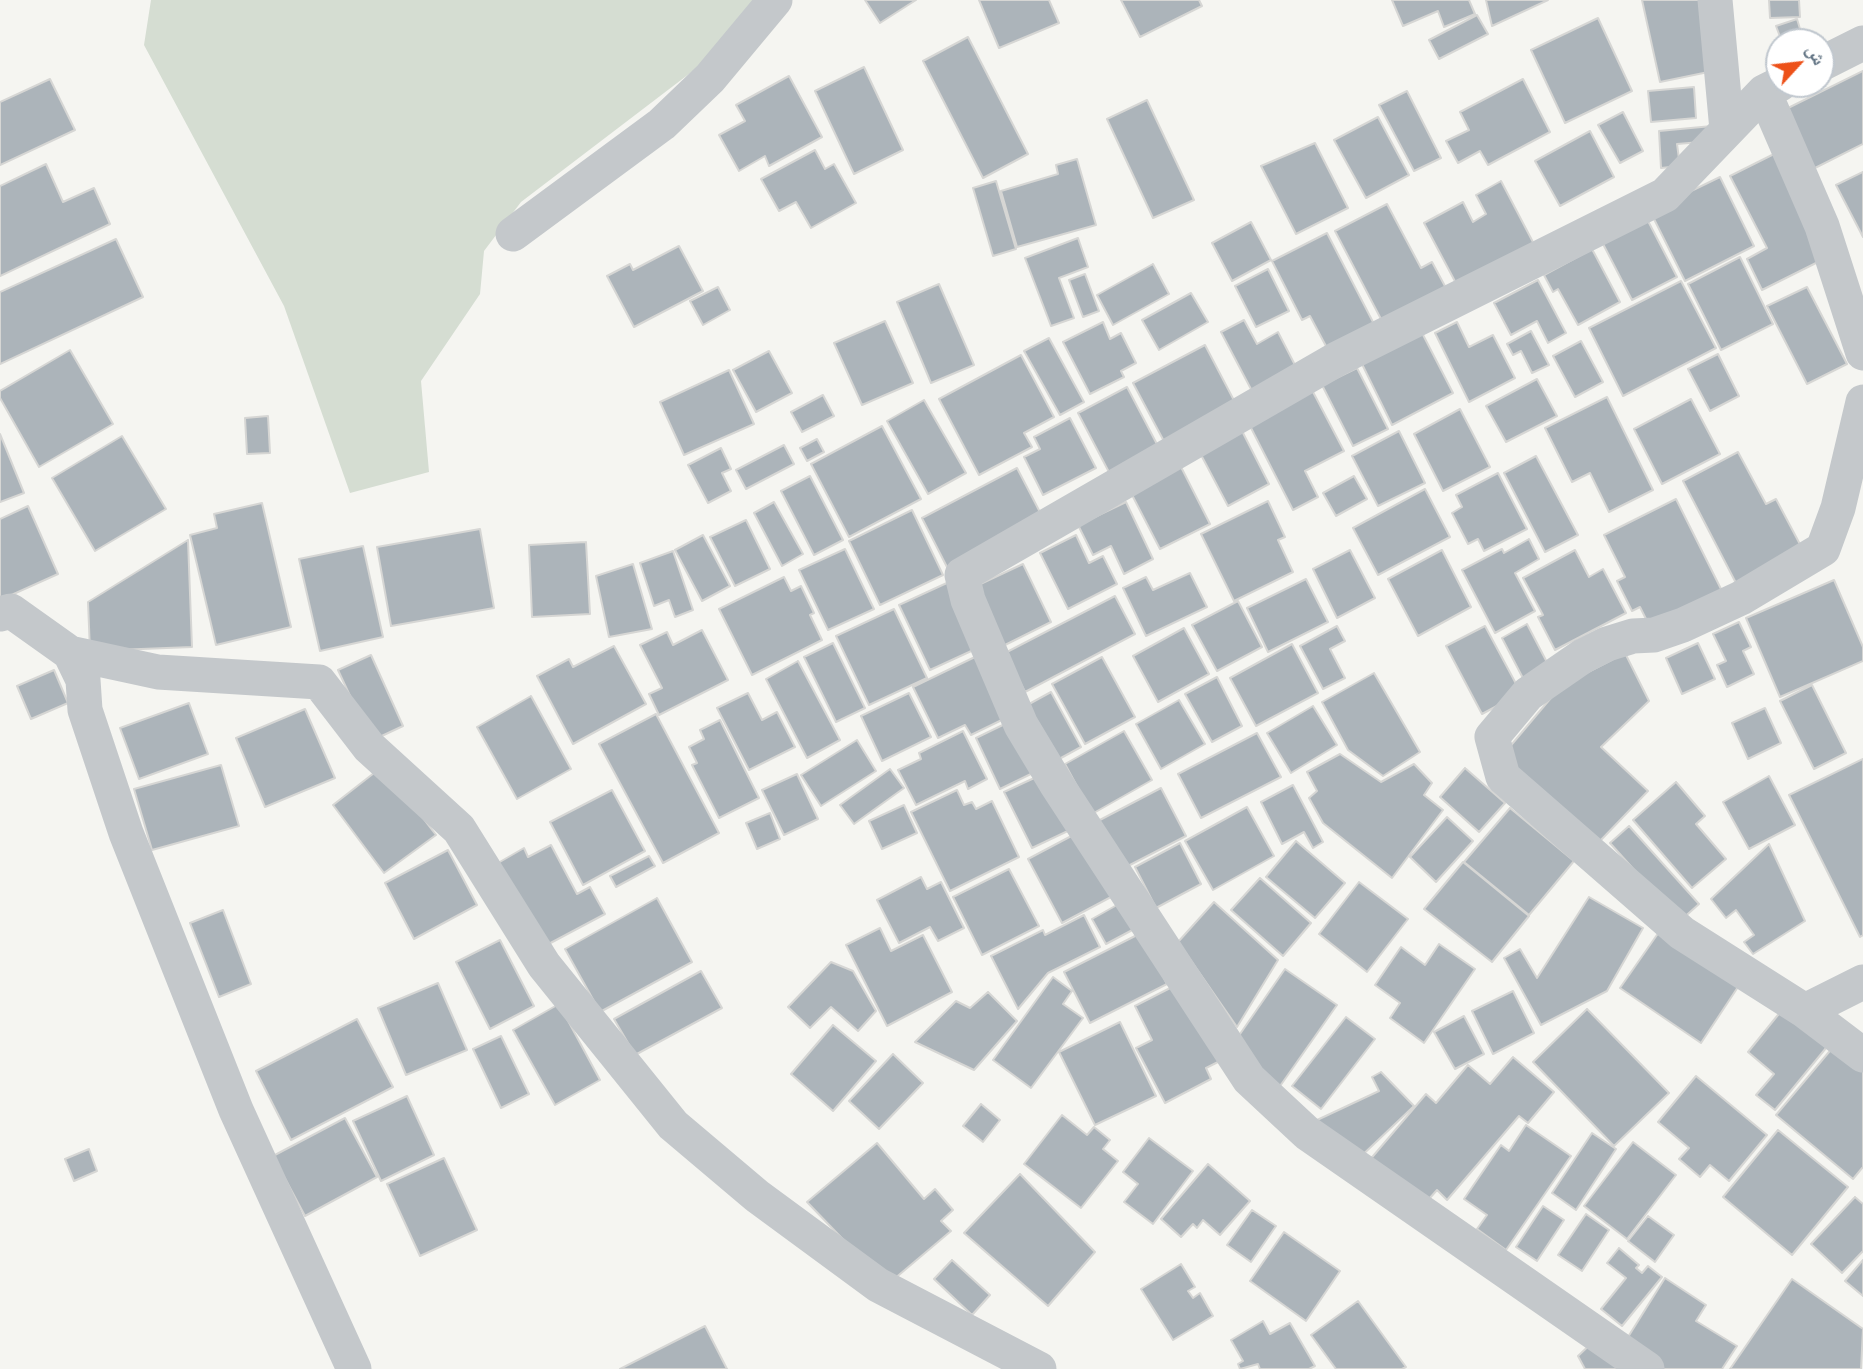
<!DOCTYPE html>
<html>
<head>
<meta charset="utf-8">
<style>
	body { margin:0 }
	#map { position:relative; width:1863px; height:1369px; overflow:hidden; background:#f5f5f1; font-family:Lato,"Noto Naskh Arabic",sans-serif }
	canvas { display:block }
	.north { position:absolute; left:1765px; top:28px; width:70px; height:70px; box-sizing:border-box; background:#fff; border:2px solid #c0c7ce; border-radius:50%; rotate:63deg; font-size:19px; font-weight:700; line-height:28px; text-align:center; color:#627484 }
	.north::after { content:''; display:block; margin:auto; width:24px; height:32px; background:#ed5119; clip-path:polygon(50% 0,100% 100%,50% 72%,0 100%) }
</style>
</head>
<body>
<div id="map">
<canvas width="1863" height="1369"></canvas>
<div class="north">ش</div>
</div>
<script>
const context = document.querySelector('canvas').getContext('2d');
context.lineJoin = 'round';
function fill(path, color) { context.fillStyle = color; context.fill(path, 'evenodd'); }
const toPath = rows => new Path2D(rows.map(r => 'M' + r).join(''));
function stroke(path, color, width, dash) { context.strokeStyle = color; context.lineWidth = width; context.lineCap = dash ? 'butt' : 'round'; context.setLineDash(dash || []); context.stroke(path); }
const green = toPath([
	[151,0,786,0,521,202,484,251,480,294,421,381,429,472,350,493,284,306,144,45]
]);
const building = toPath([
	[865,0,916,0,880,23,865,0],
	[979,0,1049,0,1059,23,999,48,979,0],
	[1121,0,1199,0,1202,6,1140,37,1121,0],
	[1392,0,1469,0,1475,14,1444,27,1438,11,1403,26,1392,0],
	[1486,0,1548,0,1492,26,1486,0],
	[1642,0,1703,0,1718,70,1660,82,1642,0],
	[1769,0,1799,0,1800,17,1770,18,1769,0],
	[1477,15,1488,34,1439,59,1429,40,1477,15],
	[1598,18,1632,91,1565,123,1531,50,1598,18],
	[1797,19,1804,42,1782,42,1776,26,1797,19],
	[968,37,1028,154,983,178,923,61,968,37],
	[864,67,903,150,854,174,815,91,864,67],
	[1863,71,1863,144,1811,170,1782,111,1863,71],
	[789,76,822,137,769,166,765,156,739,171,719,135,745,121,736,105,789,76],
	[50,79,75,130,0,165,0,102,50,79],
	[1523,79,1550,132,1488,165,1480,151,1458,163,1446,141,1469,130,1460,112,1523,79],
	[1694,87,1696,118,1651,122,1648,91,1694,87],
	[1407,91,1441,158,1414,171,1379,105,1407,91],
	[1147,100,1194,200,1153,218,1107,119,1147,100],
	[1623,112,1643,151,1620,163,1598,125,1623,112],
	[1378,117,1409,175,1366,198,1334,140,1378,117],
	[1712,126,1713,141,1677,144,1680,166,1661,168,1659,131,1712,126],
	[1590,131,1614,177,1560,206,1535,161,1590,131],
	[1315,143,1348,208,1296,234,1261,166,1315,143],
	[815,150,825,169,834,164,856,203,811,228,796,202,779,211,761,179,815,150],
	[1774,154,1826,258,1762,290,1747,259,1767,248,1730,176,1774,154],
	[1077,159,1096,225,1017,247,1001,191,1058,174,1056,165,1077,159],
	[46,164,63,202,94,188,110,224,0,276,0,186,46,164],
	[1863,172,1863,237,1836,185,1863,172],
	[1720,177,1754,246,1685,281,1650,211,1720,177],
	[996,181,1016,249,993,256,973,188,996,181],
	[1501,181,1535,246,1458,287,1424,223,1463,202,1473,222,1486,214,1476,195,1501,181],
	[1387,204,1421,268,1432,262,1446,288,1382,321,1335,231,1387,204],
	[1646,217,1677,277,1632,300,1601,240,1646,217],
	[1251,222,1271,260,1232,281,1212,243,1251,222],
	[1327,233,1374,324,1327,348,1310,316,1302,320,1272,261,1327,233],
	[1078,238,1088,267,1059,278,1074,318,1051,326,1025,258,1078,238],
	[116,239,143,297,0,364,0,292,116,239],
	[679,246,703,291,634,327,607,276,630,264,633,270,679,246],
	[1592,249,1620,302,1578,325,1558,289,1553,292,1544,275,1592,249],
	[1740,257,1773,324,1721,350,1688,284,1740,257],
	[1153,264,1169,294,1113,325,1097,295,1153,264],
	[1268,269,1289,311,1256,327,1235,286,1268,269],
	[1085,274,1099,311,1083,317,1069,280,1085,274],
	[1538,280,1566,333,1548,343,1537,321,1511,335,1494,303,1538,280],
	[1681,281,1716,348,1623,396,1589,328,1681,281],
	[939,284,974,365,931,383,897,302,939,284],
	[718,287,730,310,703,325,690,301,718,287],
	[1807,287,1847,364,1807,384,1767,306,1807,287],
	[1191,293,1208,322,1159,350,1142,320,1191,293],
	[1244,320,1257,344,1278,332,1296,367,1252,391,1221,332,1244,320],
	[885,321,913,383,862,405,834,343,885,321],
	[1103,322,1110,339,1121,333,1136,363,1121,371,1124,377,1090,394,1063,342,1103,322],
	[1457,322,1469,347,1493,335,1515,378,1469,402,1435,333,1457,322],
	[1420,329,1453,393,1392,425,1360,360,1420,329],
	[1531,331,1549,365,1532,373,1521,351,1513,355,1507,344,1531,331],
	[1049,338,1084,402,1060,415,1024,351,1049,338],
	[1581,341,1603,382,1575,397,1553,356,1581,341],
	[1205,345,1239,410,1167,447,1133,383,1205,345],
	[70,350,113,424,39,467,0,398,0,391,70,350],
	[769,351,792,393,756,412,733,370,769,351],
	[1718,354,1739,396,1710,411,1688,369,1718,354],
	[1021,355,1054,417,1024,433,1032,447,979,475,939,399,1021,355],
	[1357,368,1388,429,1353,446,1322,385,1357,368],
	[729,370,754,424,684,455,660,402,729,370],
	[1537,379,1557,416,1506,442,1486,406,1537,379],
	[1127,387,1160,450,1111,476,1078,413,1127,387],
	[1312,390,1344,451,1305,471,1318,497,1293,510,1248,422,1312,390],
	[823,395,834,416,802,432,791,412,823,395],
	[1607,397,1653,490,1609,512,1590,473,1572,482,1545,428,1607,397],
	[1691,399,1720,454,1662,484,1634,429,1691,399],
	[924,400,966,473,928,494,887,421,924,400],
	[1460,409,1490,467,1443,491,1414,434,1460,409],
	[268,416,270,453,247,454,245,418,268,416],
	[1070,418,1096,468,1043,495,1024,457,1040,449,1034,437,1070,418],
	[882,426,921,499,849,537,811,464,882,426],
	[1241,429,1269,484,1228,506,1199,451,1241,429],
	[1399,431,1425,483,1378,506,1352,456,1399,431],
	[0,434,24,493,0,502,0,434],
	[122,436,166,509,95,551,52,478,122,436],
	[817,439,824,452,807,461,800,448,817,439],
	[784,445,794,464,746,489,736,470,784,445],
	[721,448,731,469,722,473,731,491,708,503,688,465,721,448],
	[1738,452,1766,504,1776,499,1803,550,1737,585,1683,481,1738,452],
	[1536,456,1578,535,1545,552,1504,473,1536,456],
	[1180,465,1210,524,1160,549,1130,491,1180,465],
	[1017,468,1043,518,948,569,922,518,1017,468],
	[1498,473,1527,529,1484,551,1478,539,1468,544,1452,513,1462,507,1456,495,1498,473],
	[810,476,843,540,814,555,781,491,810,476],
	[1354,476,1367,499,1336,516,1323,493,1354,476],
	[1425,489,1450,537,1378,575,1353,528,1425,489],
	[1676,499,1723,593,1651,629,1640,607,1632,611,1617,581,1625,577,1604,535,1676,499],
	[1268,501,1285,537,1278,540,1293,572,1234,601,1201,534,1268,501],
	[774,502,803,554,782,566,754,513,774,502],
	[1126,502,1153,559,1124,574,1111,546,1093,555,1078,525,1126,502],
	[262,503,291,627,216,645,190,535,217,528,214,514,262,503],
	[28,506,58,574,0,600,0,519,28,506],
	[912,510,943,575,880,605,849,541,912,510],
	[746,520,770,569,735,586,710,537,746,520],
	[480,529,494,608,391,626,377,547,480,529],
	[703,535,730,586,702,601,675,550,703,535],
	[1076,535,1089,563,1103,556,1117,584,1068,609,1040,553,1076,535],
	[1529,539,1539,559,1515,573,1535,611,1495,633,1462,570,1502,549,1504,553,1529,539],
	[188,540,192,647,90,651,88,602,188,540],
	[586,542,590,614,532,617,529,545,586,542],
	[363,546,383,637,320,651,299,559,363,546],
	[845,549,874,609,828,630,799,570,845,549],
	[1350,550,1375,598,1337,618,1313,569,1350,550],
	[1442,550,1471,607,1418,636,1388,579,1442,550],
	[1575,550,1589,577,1603,569,1626,613,1555,650,1538,617,1543,615,1523,578,1575,550],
	[673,551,693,610,675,617,669,600,654,606,640,563,673,551],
	[633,564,652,629,609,637,596,576,633,564],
	[1023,564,1051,622,1003,646,974,587,1023,564],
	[1190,573,1207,607,1146,636,1123,588,1146,577,1153,590,1190,573],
	[784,577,791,591,801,586,814,613,810,615,822,640,752,675,719,609,784,577],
	[1306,579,1328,622,1268,652,1247,608,1306,579],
	[1834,580,1863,647,1863,661,1780,697,1746,618,1834,580],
	[949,582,980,647,930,670,899,605,949,582],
	[1115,596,1135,634,1025,692,1005,653,1115,596],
	[1238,601,1262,647,1217,671,1192,625,1238,601],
	[894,609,927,678,869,705,836,636,894,609],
	[1739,622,1751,647,1743,651,1754,674,1727,687,1717,665,1726,661,1713,634,1739,622],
	[1527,624,1551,670,1526,684,1502,638,1527,624],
	[1337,626,1345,641,1330,649,1345,678,1323,689,1300,646,1337,626],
	[1485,626,1521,693,1482,714,1446,646,1485,626],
	[1184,628,1209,674,1158,702,1133,656,1184,628],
	[702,630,728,680,659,715,649,694,662,688,640,645,667,632,673,645,702,630],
	[833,643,865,708,836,722,804,657,833,643],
	[1698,643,1715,679,1682,694,1666,658,1698,643],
	[1292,644,1318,693,1256,726,1230,678,1292,644],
	[614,646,646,704,573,744,537,676,569,659,573,667,614,646],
	[1625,653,1649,701,1601,747,1648,791,1600,841,1502,756,1561,686,1625,653],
	[981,654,1010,716,971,735,965,725,938,738,913,687,981,654],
	[371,655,403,726,371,741,338,670,371,655],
	[1102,657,1135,717,1085,744,1052,684,1102,657],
	[798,661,840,740,807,758,766,679,798,661],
	[54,670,68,703,31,719,17,686,54,670],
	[1374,673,1420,752,1383,776,1348,750,1322,702,1374,673],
	[1217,677,1242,726,1212,742,1185,694,1217,677],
	[1812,685,1846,753,1814,769,1780,701,1812,685],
	[1051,692,1081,747,1050,764,1020,709,1051,692],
	[748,693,762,720,777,712,795,747,749,770,717,708,748,693],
	[909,693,931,737,882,761,861,716,909,693],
	[531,696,571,769,517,799,477,727,531,696],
	[1179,700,1205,744,1161,769,1136,724,1179,700],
	[189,703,208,754,139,779,120,728,189,703],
	[1313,706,1337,745,1291,773,1267,733,1313,706],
	[1765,708,1781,743,1748,759,1732,723,1765,708],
	[305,709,335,778,265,807,236,738,305,709],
	[656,714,719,833,663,863,599,744,656,714],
	[720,720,759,798,719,818,692,765,697,763,689,747,704,739,700,730,720,720],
	[1013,720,1037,771,1000,789,976,738,1013,720],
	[963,731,987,779,968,789,965,781,916,805,898,770,921,759,919,753,963,731],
	[1124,731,1152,780,1092,814,1065,764,1124,731],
	[1257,733,1281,777,1201,818,1178,774,1257,733],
	[857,740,876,771,821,806,801,775,857,740],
	[1340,754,1381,782,1414,764,1432,783,1424,795,1443,810,1392,878,1323,823,1309,798,1317,791,1307,772,1340,754],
	[1863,759,1863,935,1860,937,1789,795,1863,759],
	[221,765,239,826,152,850,134,789,221,765],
	[383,766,436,835,384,873,333,805,383,766],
	[1465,768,1505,803,1479,832,1440,797,1465,768],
	[890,769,904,788,854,824,840,805,890,769],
	[1045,773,1072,829,1032,848,1004,792,1045,773],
	[797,774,818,819,784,835,762,790,797,774],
	[1769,776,1795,825,1749,849,1723,802,1769,776],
	[1676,782,1705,816,1696,824,1726,859,1692,888,1633,820,1676,782],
	[1293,785,1323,842,1313,848,1304,832,1282,844,1261,802,1293,785],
	[1161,788,1186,836,1126,867,1096,822,1161,788],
	[612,790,645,851,583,885,550,822,612,790],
	[957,790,964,805,972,802,976,809,992,801,1019,857,950,891,911,812,957,790],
	[904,805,917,833,882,849,869,821,904,805],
	[1247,807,1274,856,1213,890,1185,841,1247,807],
	[1510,808,1574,861,1529,915,1464,862,1510,808],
	[770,813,780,839,757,849,746,823,770,813],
	[1447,817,1473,841,1436,882,1410,857,1447,817],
	[1629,826,1699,904,1680,921,1610,843,1629,826],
	[1077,833,1111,897,1062,923,1028,859,1077,833],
	[1296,841,1345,883,1315,918,1266,877,1296,841],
	[1180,843,1201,884,1156,908,1135,867,1180,843],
	[1769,844,1805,921,1753,954,1744,942,1754,935,1736,910,1726,918,1711,899,1769,844],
	[551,845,577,894,590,887,605,914,543,947,498,863,524,848,528,857,551,845],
	[448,850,477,905,414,939,385,883,448,850],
	[649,856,655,866,616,887,610,876,649,856],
	[1463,862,1529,916,1492,962,1424,909,1463,862],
	[1009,869,1039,926,982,955,953,897,1009,869],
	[921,877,927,889,941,882,964,928,938,941,930,927,899,943,877,900,921,877],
	[1260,878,1311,923,1283,956,1231,910,1260,878],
	[1359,882,1408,919,1367,972,1319,934,1359,882],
	[1589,897,1643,928,1607,991,1541,1025,1504,958,1520,949,1537,978,1589,897],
	[657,898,692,962,600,1012,565,949,657,898],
	[1124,901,1138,927,1106,944,1092,919,1124,901],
	[1214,902,1278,960,1237,1027,1178,942,1214,902],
	[223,910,251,984,219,997,190,923,223,910],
	[1084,915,1100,947,1048,973,1018,1009,991,956,1043,930,1045,935,1084,915],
	[880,928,891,951,923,935,952,992,887,1026,846,945,880,928],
	[1659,932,1738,987,1701,1043,1620,988,1659,932],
	[1141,933,1167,984,1090,1023,1064,972,1141,933],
	[500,940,534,1006,490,1029,456,962,500,940],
	[1439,944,1475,969,1424,1043,1390,1018,1400,1003,1375,985,1401,947,1425,965,1439,944],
	[831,962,853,971,876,1011,858,1031,831,1007,810,1028,788,1007,831,962],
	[1285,969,1337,1005,1278,1089,1231,1047,1285,969],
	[701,971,722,1008,635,1055,614,1019,701,971],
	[1053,977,1072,991,1063,1004,1083,1018,1031,1088,993,1060,1053,977],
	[438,983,467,1050,406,1075,378,1008,438,983],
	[1176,985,1224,1059,1206,1068,1211,1079,1165,1103,1136,1048,1152,1040,1135,1006,1176,985],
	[1513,991,1534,1033,1493,1054,1472,1011,1513,991],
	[988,992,1017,1021,974,1070,915,1042,956,1001,970,1008,988,992],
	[559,1004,600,1080,555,1105,513,1030,559,1004],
	[1786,1005,1831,1042,1775,1110,1756,1095,1774,1074,1748,1052,1786,1005],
	[1587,1009,1669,1093,1614,1146,1533,1062,1587,1009],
	[1464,1016,1484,1054,1455,1069,1434,1032,1464,1016],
	[1346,1017,1375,1039,1321,1109,1292,1086,1346,1017],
	[357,1019,393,1087,291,1140,256,1071,357,1019],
	[1120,1022,1156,1096,1095,1125,1059,1052,1120,1022],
	[833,1025,876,1061,833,1111,791,1074,833,1025],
	[501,1036,529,1094,501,1108,473,1049,501,1036],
	[1834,1046,1863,1070,1863,1167,1853,1179,1776,1115,1834,1046],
	[893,1054,923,1083,879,1129,849,1101,893,1054],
	[1513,1057,1554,1092,1528,1123,1519,1116,1447,1200,1437,1190,1421,1208,1368,1162,1426,1094,1436,1103,1468,1065,1490,1084,1513,1057],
	[1381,1072,1414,1106,1355,1162,1315,1121,1379,1091,1372,1077,1381,1072],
	[1696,1076,1767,1135,1729,1181,1710,1165,1700,1177,1679,1159,1689,1148,1658,1122,1696,1076],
	[407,1096,434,1155,381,1181,353,1121,407,1096],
	[981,1104,1000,1120,983,1142,963,1126,981,1104],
	[1062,1115,1087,1135,1094,1127,1110,1140,1103,1149,1118,1161,1081,1208,1024,1164,1062,1115],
	[345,1118,377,1177,305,1216,273,1156,345,1118],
	[1526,1125,1571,1156,1506,1250,1477,1229,1487,1215,1464,1199,1501,1145,1509,1151,1526,1125],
	[1778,1130,1848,1187,1792,1255,1723,1197,1778,1130],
	[1592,1133,1616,1149,1576,1210,1552,1193,1592,1133],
	[1149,1138,1193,1171,1153,1224,1124,1202,1138,1184,1123,1172,1149,1138],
	[1633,1142,1676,1175,1627,1239,1584,1206,1633,1142],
	[877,1143,924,1199,935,1189,953,1210,941,1221,951,1231,887,1285,807,1202,877,1143],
	[89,1149,97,1171,74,1181,65,1159,89,1149],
	[444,1158,477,1230,420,1256,387,1184,444,1158],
	[1208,1164,1250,1201,1220,1235,1203,1220,1197,1228,1193,1224,1181,1237,1161,1219,1208,1164],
	[1020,1174,1095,1252,1048,1306,964,1233,1020,1174],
	[1855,1197,1863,1204,1863,1251,1842,1273,1811,1244,1855,1197],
	[1543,1206,1564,1220,1537,1261,1516,1247,1543,1206],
	[1252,1210,1276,1226,1251,1262,1227,1245,1252,1210],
	[1586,1214,1609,1230,1582,1271,1558,1255,1586,1214],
	[1648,1216,1674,1235,1655,1262,1628,1241,1648,1216],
	[1284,1232,1340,1271,1306,1321,1250,1281,1284,1232],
	[1619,1248,1639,1265,1636,1268,1642,1273,1648,1266,1662,1277,1622,1326,1601,1309,1626,1278,1607,1263,1619,1248],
	[952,1260,990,1295,972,1315,934,1279,952,1260],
	[1863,1260,1863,1296,1845,1281,1863,1260],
	[1181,1264,1195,1287,1188,1291,1193,1298,1200,1293,1213,1316,1173,1340,1141,1289,1181,1264],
	[1665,1278,1706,1305,1696,1321,1737,1346,1722,1369,1661,1369,1623,1345,1665,1278],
	[1792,1279,1863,1329,1861,1369,1730,1369,1792,1279],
	[1358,1301,1406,1367,1402,1369,1336,1369,1311,1335,1358,1301],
	[1263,1321,1270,1334,1290,1323,1315,1366,1309,1369,1260,1369,1258,1364,1240,1369,1238,1364,1243,1361,1231,1340,1263,1321],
	[705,1326,727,1369,620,1369,705,1326],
	[1596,1339,1641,1369,1585,1369,1578,1356,1596,1339]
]);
const street = toPath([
	[1715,0,1727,130],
	[1821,64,1863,43],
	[1764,92,1822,226,1863,353],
	[513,234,662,124,710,78,775,0],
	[1863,402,1838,508,1823,549,1741,598,1683,625,1654,635,1633,636,1607,644,1583,656,1528,694,1492,737,1503,777,1682,933,1805,1011,1863,1055],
	[0,614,11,611,70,653,83,680,85,710,126,833,236,1110,354,1369],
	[70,653,158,672,319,682,369,747,459,829,544,965,673,1125,757,1196,878,1285,1039,1369],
	[1805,1011,1863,982],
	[1647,1369,1307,1133,1249,1079,1057,785,1021,725,968,600,962,575,1337,359,1665,195,1764,92,1780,84]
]);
fill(green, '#d5ddd2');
fill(building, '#acb4ba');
stroke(building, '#d6d6d4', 2);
stroke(street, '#c4c8cb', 35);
</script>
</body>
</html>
